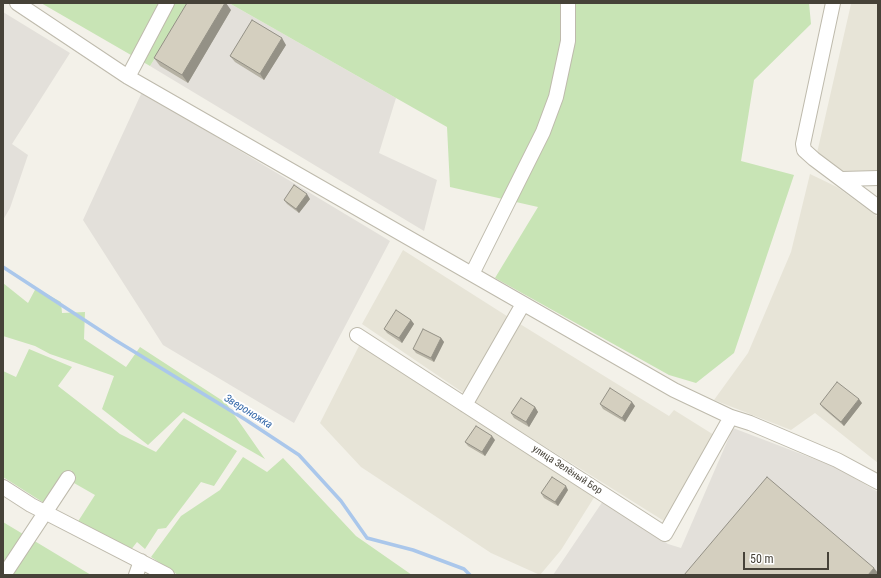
<!DOCTYPE html>
<html>
<head>
<meta charset="utf-8">
<style>
	body { margin:0 }
	#map { position:relative; width:881px; height:578px; overflow:hidden; background:#f3f1e9; font-family:"Roboto Condensed",sans-serif }
	canvas { display:block }
	.frame { position:absolute; inset:0; border:4px solid #464238; pointer-events:none }
	.scale { position:absolute; left:743px; top:552px; width:86px; height:18px; box-sizing:border-box; border:2px solid #464238; border-top:0; padding-left:5px; font-size:12px; line-height:14px; white-space:nowrap; color:#464238; -webkit-text-stroke:3px #fff; paint-order:stroke }
</style>
</head>
<body>
<div id="map">
<canvas width="881" height="578"></canvas>
<div class="frame"></div>
<div class="scale">50 m</div>
</div>
<script>
const context = document.querySelector('canvas').getContext('2d');
context.lineJoin = 'round';
function fill(path, color) { context.fillStyle = color; context.fill(path, 'evenodd'); }
const toPath = rows => new Path2D(rows.map(r => 'M' + r).join(''));
function stroke(path, color, width, dash) { context.strokeStyle = color; context.lineWidth = width; context.lineCap = dash ? 'butt' : 'round'; context.setLineDash(dash || []); context.stroke(path); }
function label(font, color, halo, rows, align = 'center') {
  context.font = font + ' "Roboto Condensed",sans-serif'; context.lineWidth = 4; context.setLineDash([]); context.textBaseline = 'middle'; context.strokeStyle = halo; context.fillStyle = color; for (const [text, x, y, turn = 0] of rows) {
    context.save(); context.translate(x, y); context.rotate((+turn || 0) * Math.PI / 180); context.textAlign = isNaN(turn) ? turn : align; if (halo) context.strokeText(text, 0, 0); context.fillText(text, 0, 0); context.restore();
  }
}
const residential = toPath([
	[878,3,878,171,844,172,817,153,851,4],
	[810,174,837,187,878,217,878,463,815,413,791,430,714,400,748,353,791,252],
	[403,250,510,318,465,394,362,324],
	[520,324,669,416,674,410,714,435,664,521,472,401],
	[360,344,595,496,561,550,540,575,491,553,361,467,320,423]
]);
const industrial = toPath([
	[190,3,229,3,396,98,379,153,437,180,424,231,150,66],
	[3,12,70,53,12,144,28,155,10,208,3,220],
	[142,92,390,241,294,423,163,345,83,220],
	[733,428,838,468,878,492,878,575,553,575,603,501,668,544,681,548]
]);
const green = toPath([
	[41,3,190,3,150,66],
	[229,3,809,3,811,24,754,80,741,161,794,175,734,353,696,383,669,375,495,278,538,207,450,187,447,127],
	[3,283,28,303,36,288,61,302,62,313,85,312,84,339,126,367,140,347,226,403,265,459,183,412,148,445,102,409,114,376,50,354,35,346,3,336],
	[29,349,72,367,58,386,120,434,156,452,184,418,237,451,214,486,201,482,166,528,158,529,145,549,137,542,130,551,77,523,95,495,74,483,76,477,71,470,44,503,3,477,3,371,16,377],
	[243,457,267,472,283,458,356,536,412,575,178,575,151,557,181,516,220,490],
	[3,522,91,575,3,575]
]);
const stream = toPath([
	[3,267,115,340,246,420,299,455,341,501,367,538,413,550,464,569,470,575]
]);
const minor = toPath([
	[17,3,128,77,674,390,731,417,750,423,837,460,878,482],
	[833,3,803,144,804,150,814,159,878,207],
	[128,77,167,3],
	[842,179,878,178],
	[472,274,543,132,556,97,568,41,568,3],
	[357,335,665,534,731,417],
	[465,405,523,304],
	[3,487,31,505,167,575],
	[4,575,68,478],
	[136,575,141,561]
]);
const wall = toPath([
	[231,10,188,83,160,66,154,58],
	[286,45,264,80,235,62,230,56],
	[310,199,299,213,287,204,284,200],
	[411,320,414,324,402,343,387,333,384,329],
	[441,338,444,342,434,362,416,353,413,349],
	[862,403,844,426,823,408,820,404],
	[600,404,635,406,625,422,603,409],
	[535,407,538,412,529,427,514,418,511,413],
	[495,440,485,456,468,446,465,442],
	[568,490,558,506,544,498,541,493]
]);
const shadedWall = toPath([
	[225,3,226,3,231,10,188,83,182,75],
	[282,38,286,45,264,80,260,74],
	[307,194,310,199,299,213,296,209],
	[411,320,414,324,402,343,399,338],
	[441,338,444,342,434,362,431,358],
	[859,399,862,403,844,426,841,422],
	[632,402,635,406,625,422,622,418],
	[535,407,538,412,529,427,526,422],
	[492,436,495,440,485,456,482,452],
	[566,486,568,490,558,506,555,502],
	[874,568,878,573,878,575,868,575]
]);
const building = toPath([
	[187,3,225,3,182,75,154,58,187,3],
	[252,20,282,38,260,74,230,56,252,20],
	[294,185,307,194,296,209,284,200,294,185],
	[396,310,411,320,399,338,384,329,396,310],
	[423,329,441,338,431,358,413,349,423,329],
	[837,382,859,399,841,422,820,404,837,382],
	[610,388,632,402,622,418,600,404,610,388],
	[521,398,535,407,526,422,511,413,521,398],
	[476,426,492,436,482,452,465,442,476,426],
	[552,477,566,486,555,502,541,493,552,477],
	[767,477,874,568,868,575,684,575,767,477]
]);
const streetNames = [
	["улица Зелёный Бор",567,470,33]
];
const waterNames = [
	["Звероножка",248,412,32]
];
fill(residential, '#e7e4d7');
fill(industrial, '#e3e0da');
fill(green, '#c8e4b5');
stroke(stream, '#aac7eb', 3.5);
stroke(minor, '#bebaac', 16);
stroke(minor, '#fff', 14);
fill(wall, '#b6b2a4');
fill(shadedWall, '#949186');
fill(building, '#d4cfbf');
stroke(building, '#949186', 1);
label('10px', '#464238', '#fff', streetNames);
label('italic 11px', '#386bab', '#fff', waterNames);
</script>
</body>
</html>
